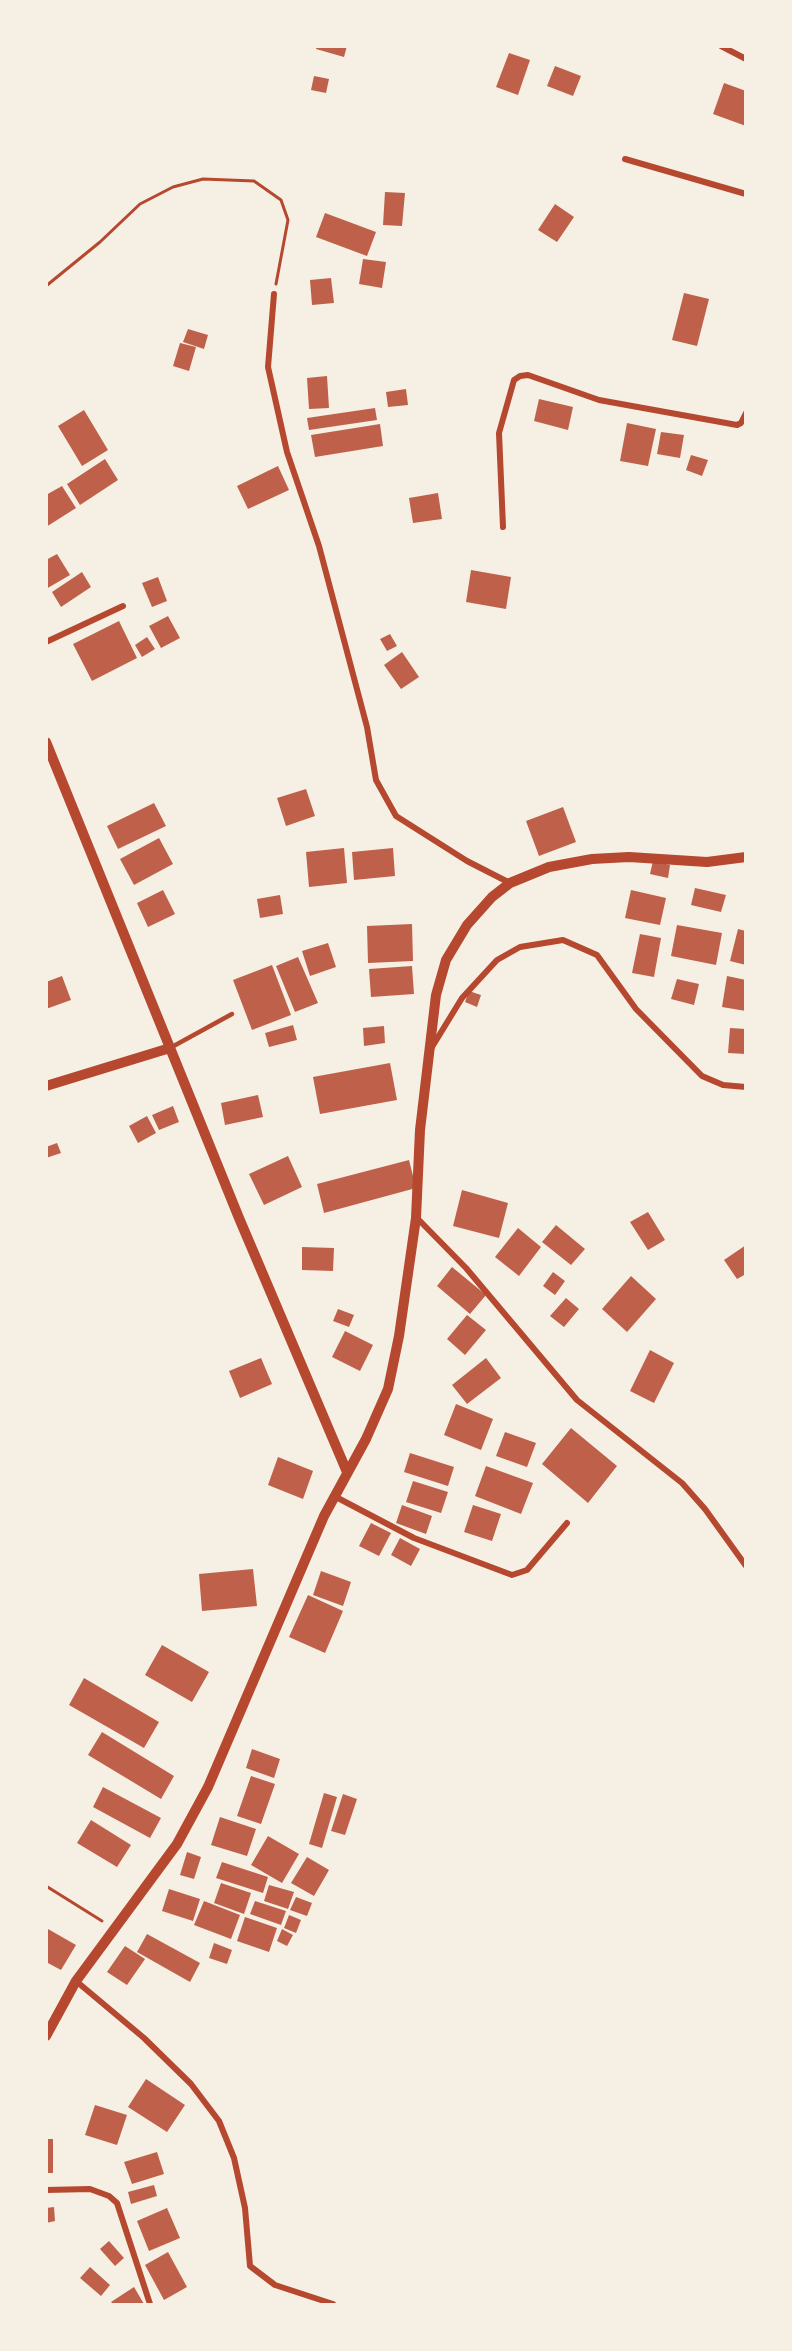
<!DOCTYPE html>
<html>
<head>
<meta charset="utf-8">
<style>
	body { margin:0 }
	#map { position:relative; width:792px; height:2351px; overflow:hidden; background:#f6efe4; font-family:Overpass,sans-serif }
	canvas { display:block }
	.frame { position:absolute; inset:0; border:48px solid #f6efe4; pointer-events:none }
</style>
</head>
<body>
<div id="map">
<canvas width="792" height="2351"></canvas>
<div class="frame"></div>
</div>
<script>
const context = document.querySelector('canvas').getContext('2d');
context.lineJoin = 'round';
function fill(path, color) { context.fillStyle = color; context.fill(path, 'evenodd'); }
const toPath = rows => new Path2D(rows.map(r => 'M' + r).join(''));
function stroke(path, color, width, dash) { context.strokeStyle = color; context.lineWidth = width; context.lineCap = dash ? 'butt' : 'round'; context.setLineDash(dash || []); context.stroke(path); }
const building = toPath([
	[317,46,347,46,344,57,316,49],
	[509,53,530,60,518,95,496,87],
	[555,66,581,76,573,96,547,86],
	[314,76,329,79,326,93,311,90],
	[724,83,746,91,746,126,713,114],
	[385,192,405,193,402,226,383,225],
	[555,204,574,217,557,242,538,230],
	[325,213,376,232,367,256,316,237],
	[363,259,386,262,382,288,359,284],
	[331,278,334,303,312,305,310,280],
	[684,293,709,299,697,346,672,340],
	[188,329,208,335,204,349,183,342],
	[180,343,196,347,189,371,173,366],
	[327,376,329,408,309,409,307,378],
	[406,389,408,405,388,407,386,392],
	[539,399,573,407,568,430,534,421],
	[375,408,377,420,309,430,307,418],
	[84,410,108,450,82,466,58,426],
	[627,423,656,429,648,466,620,461],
	[380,424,383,446,315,457,311,435],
	[661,432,684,435,680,458,657,454],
	[691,455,708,460,702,476,686,470],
	[105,459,118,480,80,505,67,484],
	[278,466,289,490,248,509,237,486],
	[62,486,76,508,46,527,46,495],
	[438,493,442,519,413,523,409,498],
	[57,554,70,575,46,589,46,560],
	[471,570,511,577,506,609,466,602],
	[82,572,91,587,61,607,52,592],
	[158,577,167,601,152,607,142,583],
	[168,616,180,638,161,648,149,626],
	[119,621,137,658,92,681,73,644],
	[390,634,397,646,387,651,380,639],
	[147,637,155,649,142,657,135,645],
	[402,652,419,677,401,689,384,665],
	[306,789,315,816,286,826,277,798],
	[154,803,166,826,118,849,107,826],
	[563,807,576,842,539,856,526,821],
	[159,838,173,864,134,885,120,859],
	[344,848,347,883,309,887,306,852],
	[393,848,395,876,354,880,352,852],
	[653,861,670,865,668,878,650,874],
	[695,888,726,895,721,912,691,905],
	[163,890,175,914,148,927,137,903],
	[631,890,666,898,660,925,625,918],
	[280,895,283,914,260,918,257,899],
	[412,924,413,961,368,963,367,926],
	[677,925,722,933,716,965,671,956],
	[738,929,746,931,746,965,730,961],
	[640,934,661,938,654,977,632,973],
	[328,943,336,967,310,976,302,951],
	[298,957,318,1003,295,1012,276,966],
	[272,965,291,1015,252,1030,233,980],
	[412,966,414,994,371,997,369,969],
	[62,976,71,1000,46,1009,46,982],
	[727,976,746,980,746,1011,722,1007],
	[677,979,699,984,694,1005,671,999],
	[469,991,481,995,477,1007,465,1002],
	[293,1025,297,1040,269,1047,265,1033],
	[384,1026,385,1043,364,1046,363,1028],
	[730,1028,746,1029,746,1054,728,1053],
	[390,1063,397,1100,320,1114,313,1077],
	[258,1095,263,1117,225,1125,221,1103],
	[173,1106,179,1122,159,1130,152,1115],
	[147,1116,156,1133,138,1143,129,1126],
	[57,1143,61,1153,46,1158,46,1147],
	[288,1156,302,1187,264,1205,249,1174],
	[409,1160,416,1188,324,1213,317,1184],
	[462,1190,508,1203,499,1238,453,1226],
	[648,1212,665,1240,648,1250,630,1222],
	[556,1225,585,1249,571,1265,542,1242],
	[518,1228,541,1247,519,1276,495,1257],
	[746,1245,746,1274,737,1279,724,1260],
	[302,1247,334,1248,333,1271,302,1270],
	[452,1267,486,1295,470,1314,437,1286],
	[553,1272,565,1281,555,1295,543,1286],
	[631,1276,656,1299,627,1332,602,1309],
	[566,1298,579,1309,564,1327,550,1316],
	[338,1309,354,1315,349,1327,333,1321],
	[467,1315,486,1330,465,1355,447,1339],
	[345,1331,373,1345,360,1371,332,1357],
	[650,1350,674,1363,654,1403,630,1391],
	[261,1358,272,1384,240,1398,229,1371],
	[486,1358,501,1378,467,1404,452,1385],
	[456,1404,493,1419,481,1450,444,1435],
	[571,1428,617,1466,588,1503,542,1464],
	[505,1432,536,1443,527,1467,496,1456],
	[410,1453,454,1467,448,1486,404,1472],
	[278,1457,313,1471,303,1499,268,1485],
	[486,1466,533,1483,521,1514,475,1496],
	[413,1481,448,1492,441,1513,406,1502],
	[402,1505,432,1516,426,1534,396,1523],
	[473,1505,501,1514,492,1541,464,1532],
	[371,1523,391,1533,379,1556,359,1546],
	[400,1538,420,1549,411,1566,391,1555],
	[253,1569,257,1606,202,1611,199,1574],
	[321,1571,351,1582,343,1606,313,1595],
	[308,1595,343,1611,325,1653,289,1637],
	[162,1645,209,1672,192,1702,145,1675],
	[84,1678,159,1722,144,1748,69,1705],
	[102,1732,174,1776,161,1799,88,1755],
	[252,1749,280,1759,274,1778,246,1768],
	[251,1776,275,1784,261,1824,237,1816],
	[103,1787,161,1818,150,1838,93,1807],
	[324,1793,337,1797,322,1848,309,1844],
	[343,1794,357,1799,345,1835,331,1831],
	[220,1817,256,1829,247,1856,211,1845],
	[91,1820,131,1845,117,1867,77,1843],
	[268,1836,299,1854,282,1883,251,1865],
	[187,1852,201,1857,194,1879,180,1875],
	[307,1857,329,1870,314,1896,291,1883],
	[222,1862,268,1877,263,1893,216,1878],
	[221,1883,251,1893,244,1914,214,1903],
	[269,1885,294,1892,288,1909,264,1901],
	[169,1889,200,1899,193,1921,162,1911],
	[296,1897,312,1903,307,1916,290,1910],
	[204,1901,240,1915,231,1939,194,1925],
	[255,1901,286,1911,281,1925,250,1914],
	[289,1915,301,1920,296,1933,284,1928],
	[245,1917,277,1928,269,1952,237,1941],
	[48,1929,76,1945,61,1970,46,1962],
	[282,1929,293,1935,287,1946,277,1941],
	[147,1934,200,1963,190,1982,137,1952],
	[214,1943,232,1950,227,1964,209,1958],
	[125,1946,145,1959,127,1985,107,1972],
	[146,2079,185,2105,167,2132,128,2107],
	[95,2105,127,2115,117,2145,85,2135],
	[46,2139,53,2139,53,2173,46,2173],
	[157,2152,164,2174,132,2184,124,2162],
	[154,2185,157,2196,131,2204,128,2192],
	[54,2207,55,2221,46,2223,46,2208],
	[167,2208,180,2238,149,2251,137,2221],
	[109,2241,124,2258,115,2266,100,2249],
	[168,2252,187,2287,164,2300,145,2265],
	[90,2267,110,2285,101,2296,80,2278],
	[134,2287,144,2304,113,2304,111,2302]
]);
const path = toPath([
	[46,286,100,242,140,204,173,187,203,179,254,181,281,200,288,220,276,284],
	[46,1886,102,1921]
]);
const service = toPath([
	[170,1048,232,1014]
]);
const minor = toPath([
	[721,46,746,59],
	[625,159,746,194],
	[274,294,268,367,287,452,319,546,367,727,376,780,396,816,467,861,510,883],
	[503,527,499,433,514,380,520,376,528,375,599,400,737,425,741,423,746,413],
	[46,642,123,606],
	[432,1047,462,998,497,960,520,947,563,940,597,955,636,1009,702,1076,723,1085,746,1087],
	[417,1218,466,1268,577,1400,682,1483,705,1509,746,1566],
	[334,1496,414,1538,512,1575,527,1570,567,1523],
	[76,1981,144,2038,191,2084,219,2121,234,2158,245,2208,250,2266,275,2285,333,2304],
	[46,2190,90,2189,109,2196,117,2203,150,2304]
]);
const tertiary = toPath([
	[46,742,239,1218,347,1472],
	[46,1086,170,1048],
	[46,2036,76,1981,177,1844,208,1787,324,1516,366,1439,388,1389,399,1336,416,1218,420,1130,436,995,446,960,467,925,492,897,510,883,549,867,592,859,629,857,707,862,746,857]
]);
fill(building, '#bf614a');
stroke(path, '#b5482f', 3);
stroke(service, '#b5482f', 4.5);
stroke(minor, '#b5482f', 6);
stroke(tertiary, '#b5482f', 10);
</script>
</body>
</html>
